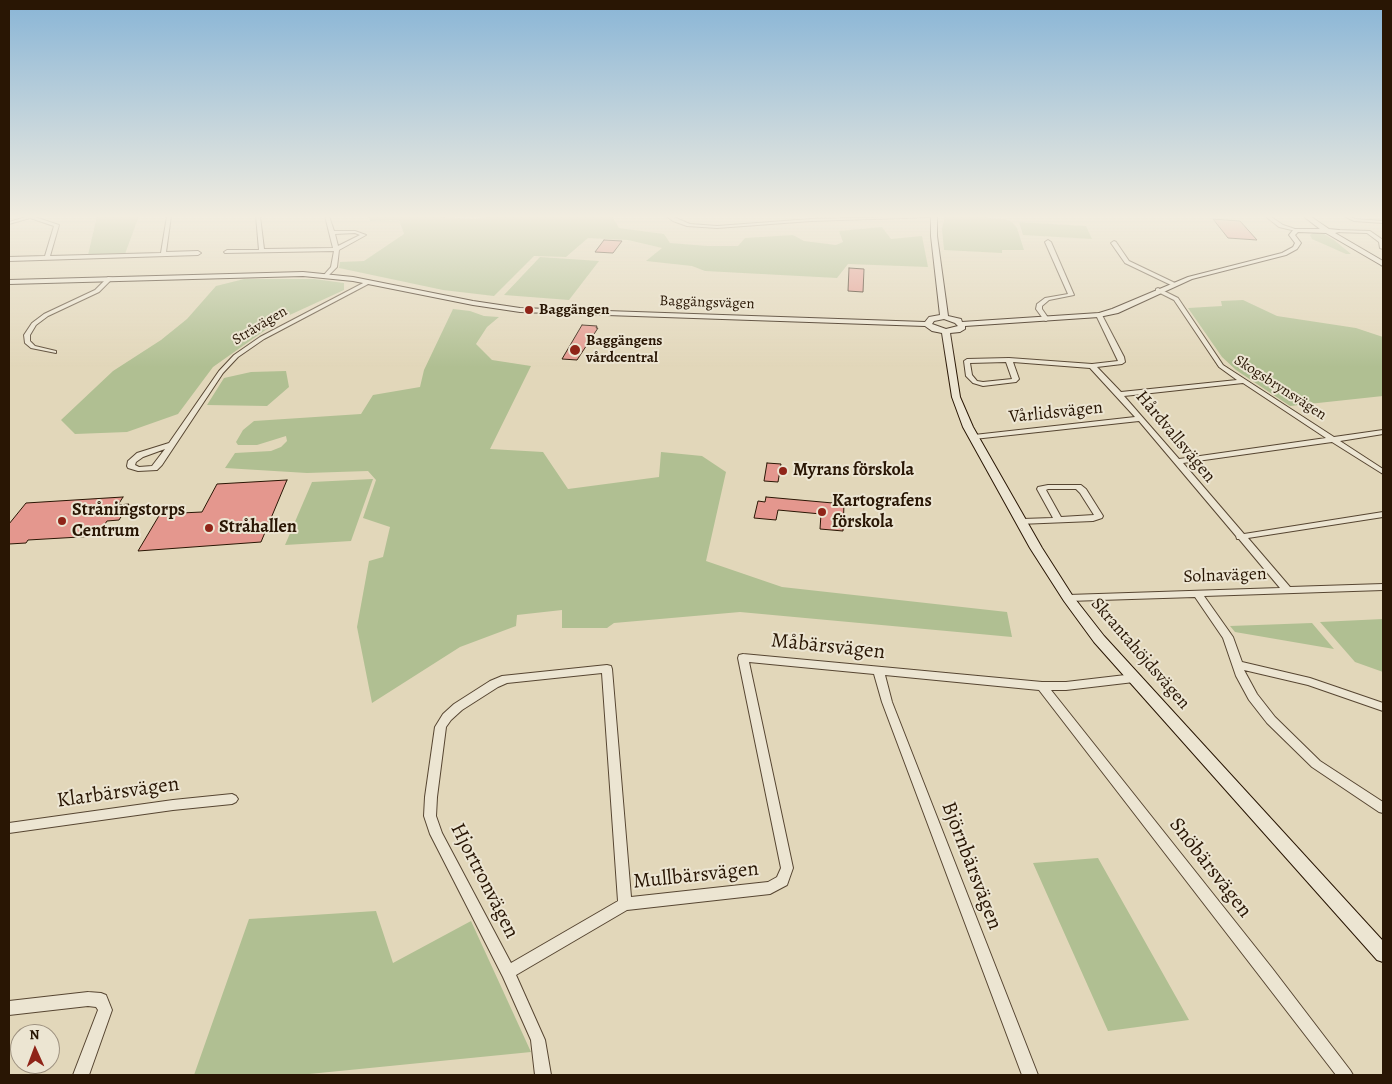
<!DOCTYPE html>
<html>
<head>
<meta charset="utf-8">
<style>
	body { margin:0 }
	#map { position:relative; width:1392px; height:1084px; overflow:hidden; background:#e2d7ba; font-family:Alegreya,serif }
	canvas { display:block }
	.frame { position:absolute; inset:0; border:10px solid #291604; pointer-events:none }
	.north { position:absolute; left:10px; top:1024px; width:50px; height:50px; box-sizing:border-box; background:#ece5d2; border:1px solid #9e9280; border-radius:50%; rotate:358deg; font-size:14px; font-weight:700; line-height:20px; text-align:center; color:#291604 }
	.north::after { content:''; display:block; margin:auto; width:18px; height:22px; background:#8f2418; clip-path:polygon(50% 0,100% 100%,50% 72%,0 100%) }
</style>
</head>
<body>
<div id="map">
<canvas width="1392" height="1084"></canvas>
<div class="frame"></div>
<div class="north">N</div>
</div>
<script>
const context = document.querySelector('canvas').getContext('2d');
context.lineJoin = 'round';
function fill(path, color) { context.fillStyle = color; context.fill(path, 'evenodd'); }
const toPath = rows => new Path2D(rows.map(r => 'M' + r).join(''));
function stroke(path, color, width, dash) { context.strokeStyle = color; context.lineWidth = width; context.lineCap = dash ? 'butt' : 'round'; context.setLineDash(dash || []); context.stroke(path); }
function label(font, color, halo, rows, align = 'center') {
  context.font = font + ' Alegreya,serif'; context.lineWidth = 4; context.setLineDash([]); context.textBaseline = 'middle'; context.strokeStyle = halo; context.fillStyle = color; for (const [text, x, y, turn = 0] of rows) {
    context.save(); context.translate(x, y); context.rotate((+turn || 0) * Math.PI / 180); context.textAlign = isNaN(turn) ? turn : align; if (halo) context.strokeText(text, 0, 0); context.fillText(text, 0, 0); context.restore();
  }
}
const green = toPath([
	[97,216,139,216,125,254,88,255],
	[367,216,423,216,474,219,496,216,612,216,619,228,664,234,670,243,708,246,738,246,745,238,793,235,804,241,836,245,843,242,839,231,882,227,891,239,922,236,928,267,848,264,837,278,705,271,692,266,646,261,662,248,628,240,588,238,566,257,534,256,494,296,443,290,339,268,340,262,364,261,404,234,399,220,370,221],
	[945,216,988,216,988,218,1005,219,1012,222,1017,228,1024,250,1002,250,1002,253,944,250,942,229],
	[1019,222,1086,226,1092,239,1023,235],
	[1313,233,1324,234,1334,240,1351,254,1346,254,1312,239,1310,235],
	[540,257,599,261,569,300,504,295],
	[244,279,314,279,344,283,344,290,281,319,213,367,178,414,127,432,75,434,61,420,113,371,161,340,187,319,216,286],
	[1243,300,1277,316,1356,328,1383,337,1383,396,1290,406,1236,370,1222,357,1188,308,1222,306,1221,301],
	[453,309,470,311,484,316,499,317,487,327,476,344,492,360,531,366,490,449,543,452,568,489,659,477,661,452,702,456,726,472,706,561,782,587,1007,612,1012,637,740,612,614,623,607,628,562,628,562,610,517,615,516,626,460,647,372,703,357,627,369,561,383,557,390,527,363,518,376,480,368,471,307,473,225,468,235,453,271,451,281,447,287,441,286,436,257,445,238,445,236,442,243,430,254,421,361,414,373,395,420,387,424,370],
	[286,371,289,387,267,406,207,405,224,378,251,372],
	[373,479,351,541,285,545,312,482],
	[1383,619,1383,672,1355,662,1320,622],
	[1312,623,1334,649,1235,632,1230,626],
	[1098,858,1189,1020,1108,1031,1033,863],
	[376,911,393,963,471,921,531,1052,299,1075,194,1075,249,919]
]);
const building = toPath([
	[1213,219,1240,221,1257,240,1228,238,1213,219],
	[604,240,622,241,613,253,595,252,604,240],
	[849,268,864,269,863,292,848,291,849,268],
	[582,325,597,326,596,328,598,328,577,360,562,359,582,325],
	[767,463,781,464,778,482,764,481,767,463],
	[287,480,261,542,138,551,160,514,202,512,217,484,287,480],
	[123,497,118,505,129,504,119,520,107,521,97,536,28,540,26,543,9,544,9,524,26,503,123,497],
	[766,497,844,504,843,531,820,529,821,514,778,510,776,520,754,518,758,501,765,502,766,497]
]);
const street = toPath([
	[29,216,35,216,35,217,59,225,50,256,161,253,167,216,171,216,166,252,198,251,201,253,198,255,9,261,9,257,45,256,54,226,30,218,9,224,9,222,29,216],
	[256,216,260,216,264,249,333,248,325,216,329,216,334,231,355,231,366,235,339,250,337,267,326,278,323,276,331,267,334,251,225,253,224,252,227,250,259,250,256,216],
	[355,233,360,235,338,246,335,234,355,233],
	[666,216,671,216,690,224,717,226,811,219,936,216,934,217,811,221,717,228,687,226,673,221,666,216],
	[1265,216,1270,216,1283,225,1298,230,1296,231,1279,227,1265,216],
	[1344,216,1349,216,1355,219,1383,221,1383,223,1354,221,1344,216],
	[1337,230,1370,231,1383,240,1383,249,1380,248,1379,242,1367,233,1335,232,1335,231,1337,230],
	[1048,240,1051,242,1074,295,1049,300,1042,306,1042,309,1049,319,1046,321,1044,320,1036,309,1037,304,1045,298,1068,294,1045,242,1048,240],
	[1114,241,1116,242,1129,261,1175,283,1175,285,1171,285,1125,263,1111,243,1114,241],
	[108,277,113,278,99,292,48,316,36,325,30,335,30,341,35,346,56,351,56,353,31,348,25,343,24,335,32,323,44,314,95,290,108,277],
	[367,281,372,282,264,339,238,357,223,373,162,465,157,470,138,471,128,468,127,466,128,461,137,453,169,443,219,371,234,355,260,337,367,281],
	[165,449,152,466,139,467,135,465,136,462,143,457,165,449],
	[1158,288,1178,298,1223,365,1334,437,1383,430,1383,434,1340,441,1383,469,1383,474,1332,442,1183,463,1244,534,1383,512,1383,517,1248,538,1290,587,1383,584,1383,590,1204,596,1233,637,1242,662,1310,678,1383,703,1383,711,1308,685,1244,670,1257,694,1275,717,1320,761,1383,802,1383,813,1379,812,1312,767,1267,723,1249,700,1236,676,1223,638,1195,597,1068,601,1063,598,1068,595,1280,588,1239,539,1237,539,1236,536,1139,421,974,439,970,437,974,435,1135,417,1090,368,1013,362,1019,379,1016,382,983,386,973,383,966,376,964,361,967,359,1009,358,1092,364,1118,361,1096,315,1099,313,1102,315,1124,357,1125,362,1122,364,1097,367,1121,392,1237,380,1219,367,1174,300,1156,291,1156,289,1158,288],
	[1006,362,1012,379,983,382,977,381,972,375,970,363,1006,362],
	[1243,383,1326,438,1179,459,1124,396,1243,383],
	[1048,485,1081,485,1086,489,1103,516,1102,518,1093,521,1019,524,1018,522,1019,520,1022,519,1053,518,1037,489,1038,487,1048,485],
	[1048,489,1076,489,1080,493,1094,515,1061,517,1046,490,1048,489],
	[743,654,1042,682,1066,682,1134,674,1138,675,1139,678,1138,681,1134,682,1066,690,1051,690,1272,968,1350,1070,1353,1075,1336,1075,1039,690,885,675,892,702,1038,1075,1022,1075,882,702,874,674,749,662,793,868,787,885,770,894,627,910,516,975,545,1040,551,1075,535,1075,531,1040,503,977,430,834,424,816,425,797,435,727,443,714,454,704,490,681,502,676,607,665,611,666,612,669,631,897,768,882,777,877,781,868,738,658,739,655,743,654],
	[602,673,618,901,511,963,442,833,436,816,437,797,446,727,451,720,462,710,498,687,507,683,602,673],
	[232,794,236,796,238,799,236,802,232,804,173,810,9,833,9,823,173,800,232,794],
	[88,992,101,993,106,995,112,1010,89,1075,73,1075,98,1010,96,1007,88,1006,9,1015,9,1001,88,992]
]);
const secondary = toPath([
	[931,216,937,216,937,236,948,316,961,319,962,322,1099,313,1112,309,1188,277,1282,253,1293,247,1295,243,1289,235,1294,229,1320,229,1303,216,1310,216,1329,229,1339,230,1339,232,1335,233,1383,261,1383,266,1381,265,1326,233,1298,232,1295,235,1301,243,1297,249,1286,255,1192,279,1118,313,1099,317,965,326,965,329,960,332,950,333,960,397,973,427,1042,548,1072,595,1104,636,1383,941,1383,962,1377,960,1094,642,1064,601,1030,548,963,427,952,397,942,333,932,331,925,326,520,312,473,305,353,281,303,276,9,284,9,280,303,272,353,277,473,301,520,308,925,322,929,317,940,315,931,236,931,216],
	[944,319,955,323,958,326,946,329,932,324,934,321,944,319]
]);
const markers = [
	[529,310,5,"#8f2418"],
	[575,350,6,"#8f2418"],
	[783,471,5,"#8f2418"],
	[822,512,5,"#8f2418"],
	[62,521,5,"#8f2418"],
	[209,528,5,"#8f2418"]
];
const farStreetnames = [
	["Baggängsvägen",707,303,2],
	["Stråvägen",260,326,-31],
	["Skogsbrynsvägen",1280,388,33]
];
const farPoinames = [
	["Baggängen",539,310],
	["Baggängens",586,341],
	["vårdcentral",586,358]
];
const streetNames = [
	["Vårlidsvägen",1056,413,-6],
	["Hårdvallsvägen",1175,437,50],
	["Solnavägen",1225,576,-2],
	["Skrantahöjdsvägen",1140,654,49]
];
const poiNames = [
	["Myrans förskola",793,471],
	["Kartografens",832,502],
	["förskola",832,523],
	["Stråningstorps",72,511],
	["Centrum",72,532],
	["Stråhallen",219,528]
];
const nearStreetnames = [
	["Måbärsvägen",828,647,6],
	["Klarbärsvägen",118,793,-8],
	["Björnbärsvägen",971,866,69],
	["Snöbärsvägen",1210,868,52],
	["Mullbärsvägen",696,876,-6],
	["Hjortronvägen",484,881,63]
];
fill(green, '#b0bf92');
fill(building, '#e4978e');
stroke(building, '#291604', 1);
stroke(street, '#574632', 2);
stroke(secondary, '#291604', 2);
fill(street, '#ece5d2');
fill(secondary, '#ece5d2');
const sky = context.createLinearGradient(0, 0, 0, 367);
sky.addColorStop(0, '#89b5d6');
sky.addColorStop(0.59, '#f2ede0');
sky.addColorStop(1, '#f2ede000');
context.fillStyle = sky;
context.fillRect(0, 0, 1392, 367);
for (const [x, y, r, color] of markers) { const dot = new Path2D(); dot.arc(x, y, r, 0, 2 * Math.PI); context.fillStyle = color; context.fill(dot); stroke(dot, '#ece5d2', 2); }
label('15px', '#291604', '#ece5d2', farStreetnames);
label('bold 15px', '#291604', '#ece5d2', farPoinames, 'left');
label('18px', '#291604', '#ece5d2', streetNames);
label('bold 18px', '#291604', '#ece5d2', poiNames, 'left');
label('21px', '#291604', '#ece5d2', nearStreetnames);
</script>
</body>
</html>
